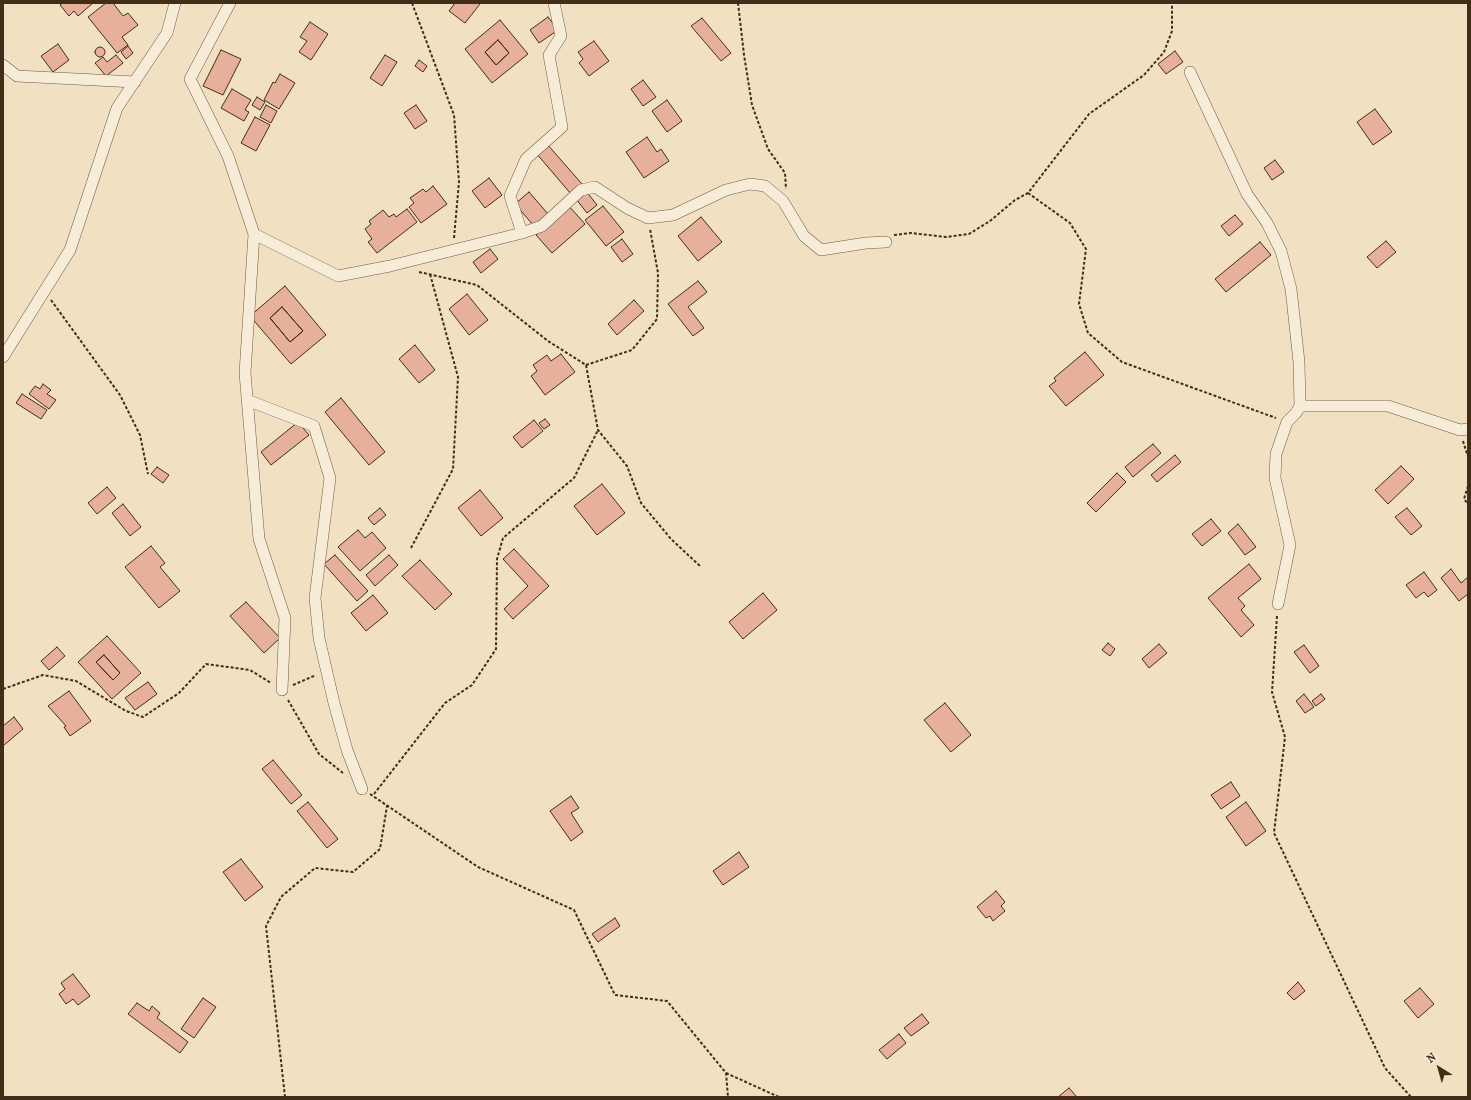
<!DOCTYPE html>
<html>
<head>
<meta charset="utf-8">
<style>
	body { margin:0 }
	#map { position:relative; width:1471px; height:1100px; overflow:hidden; background:#f1e1c2; font-family:"IM FELL French Canon",serif }
	canvas { display:block }
	.frame { position:absolute; inset:0; border:4px solid #432d19; pointer-events:none }
	.north { position:absolute; left:1419px; top:1048px; width:40px; height:40px; -webkit-text-stroke:3px #f6ecd7; paint-order:stroke; rotate:323deg; font-size:11px; font-weight:700; line-height:16px; text-align:center; color:#432d19 }
	.north::after { content:''; display:block; margin:auto; width:14px; height:18px; background:#432d19; clip-path:polygon(50% 0,100% 100%,50% 72%,0 100%) }
</style>
</head>
<body>
<div id="map">
<canvas width="1471" height="1100"></canvas>
<div class="frame"></div>
<div class="north">N</div>
</div>
<script>
const context = document.querySelector('canvas').getContext('2d');
context.lineJoin = 'round';
function fill(path, color) { context.fillStyle = color; context.fill(path, 'evenodd'); }
const toPath = rows => new Path2D(rows.map(r => 'M' + r).join(''));
function stroke(path, color, width, dash) { context.strokeStyle = color; context.lineWidth = width; context.lineCap = dash ? 'butt' : 'round'; context.setLineDash(dash || []); context.stroke(path); }
const building = toPath([
	[63,3,93,3,78,16,74,11,69,16,60,5,63,3],
	[106,3,113,3,123,16,128,13,138,25,122,37,128,45,117,53,88,17,106,3],
	[455,3,479,3,480,4,465,23,449,11,455,3],
	[548,17,558,30,539,43,530,30,548,17],
	[702,18,731,53,721,61,691,26,702,18],
	[500,20,528,54,492,83,465,49,500,20],
	[498,40,509,53,496,65,485,52,498,40],
	[310,22,328,34,311,60,299,52,307,41,300,37,310,22],
	[498,40,509,53,496,65,485,52,498,40],
	[594,41,609,61,589,76,579,63,583,59,578,52,594,41],
	[58,44,69,60,53,72,41,56,58,44],
	[128,46,133,53,126,59,121,52,128,46],
	'95 52a5 5 0 1 1 10 0a5 5 0 1 1-10 0Z',
	[221,50,241,59,223,95,203,86,221,50],
	[1175,51,1183,62,1166,74,1158,64,1175,51],
	[116,55,123,63,106,76,95,63,103,57,107,62,116,55],
	[385,55,397,62,382,86,370,78,385,55],
	[419,60,427,66,423,72,415,66,419,60],
	[280,74,295,83,279,109,264,100,273,82,275,83,280,74],
	[643,80,656,97,643,106,631,89,643,80],
	[232,89,251,100,245,110,249,112,244,121,221,108,232,89],
	[257,97,265,102,260,110,252,105,257,97],
	[667,100,682,121,667,132,652,111,667,100],
	[266,105,277,111,271,123,260,117,266,105],
	[416,105,427,121,415,129,404,113,416,105],
	[1375,109,1392,132,1373,145,1357,122,1375,109],
	[255,117,270,125,256,151,241,143,255,117],
	[647,137,657,152,661,149,669,161,644,178,626,152,647,137],
	[547,144,582,184,571,194,536,153,547,144],
	[1275,160,1284,172,1272,180,1264,168,1275,160],
	[489,178,502,195,485,208,472,191,489,178],
	[433,186,447,204,421,223,409,207,414,203,410,198,423,189,426,192,433,186],
	[586,191,597,205,587,213,576,199,586,191],
	[529,192,548,214,534,226,515,204,529,192],
	[568,205,585,224,552,253,536,235,568,205],
	[603,206,624,232,606,246,585,220,603,206],
	[407,209,417,222,377,253,368,242,372,239,365,229,371,224,369,221,383,210,389,217,394,214,396,217,407,209],
	[1235,215,1243,224,1229,236,1221,226,1235,215],
	[701,217,722,242,698,261,678,236,701,217],
	[622,239,633,254,622,262,611,247,622,239],
	[1386,241,1396,252,1377,268,1367,257,1386,241],
	[1260,242,1271,255,1226,292,1215,279,1260,242],
	[490,249,498,259,481,273,473,262,490,249],
	[698,281,707,292,688,307,704,328,693,336,668,304,698,281],
	[285,286,326,335,291,364,250,316,285,286],
	[282,307,303,331,290,342,270,318,282,307],
	[467,294,488,320,469,335,449,309,467,294],
	[634,300,644,311,617,335,608,324,634,300],
	[282,307,303,331,290,342,270,318,282,307],
	[415,345,435,370,419,383,399,359,415,345],
	[1085,352,1104,375,1066,406,1049,386,1056,381,1054,378,1085,352],
	[561,354,575,372,545,395,531,376,537,371,533,365,547,355,551,361,561,354],
	[43,384,51,390,47,394,56,400,49,409,29,394,35,386,40,389,43,384],
	[22,394,47,410,41,419,16,403,22,394],
	[341,398,385,452,369,465,325,412,341,398],
	[545,419,550,425,544,429,539,423,545,419],
	[534,420,543,431,522,448,513,437,534,420],
	[298,422,309,435,271,465,261,452,298,422],
	[1153,444,1161,453,1133,477,1125,467,1153,444],
	[1175,455,1181,462,1157,482,1151,475,1175,455],
	[1401,466,1414,479,1388,504,1375,490,1401,466],
	[157,467,169,475,163,483,151,474,157,467],
	[1117,473,1126,482,1096,512,1087,503,1117,473],
	[602,484,625,513,597,535,574,506,602,484],
	[107,487,116,498,97,514,88,503,107,487],
	[480,490,503,518,481,536,458,508,480,490],
	[123,504,141,527,130,536,112,513,123,504],
	[380,508,386,515,374,525,368,518,380,508],
	[1407,508,1422,526,1411,535,1395,517,1407,508],
	[1211,519,1221,531,1202,546,1192,534,1211,519],
	[1238,524,1256,547,1245,555,1228,533,1238,524],
	[358,530,365,538,372,532,386,548,360,571,338,547,358,530],
	[151,546,165,563,160,567,180,591,159,608,125,567,151,546],
	[514,549,549,586,513,619,504,609,528,586,503,559,514,549],
	[335,555,368,591,357,601,324,564,335,555],
	[389,555,398,565,375,586,366,575,389,555],
	[420,560,452,594,435,610,402,576,420,560],
	[1249,564,1261,579,1238,598,1245,606,1241,610,1254,625,1241,637,1208,598,1249,564],
	[1451,569,1461,583,1468,577,1468,594,1459,601,1441,578,1451,569],
	[1424,572,1437,590,1428,597,1424,592,1416,598,1406,585,1424,572],
	[763,593,777,610,743,639,729,622,763,593],
	[373,595,388,613,366,631,351,613,373,595],
	[246,602,280,638,264,653,230,616,246,602],
	[107,636,141,673,112,699,78,662,107,636],
	[104,655,120,673,113,680,96,662,104,655],
	[1108,643,1115,649,1110,656,1102,650,1108,643],
	[1159,644,1167,653,1149,668,1142,659,1159,644],
	[1304,645,1319,666,1310,673,1294,652,1304,645],
	[57,647,65,656,49,670,41,661,57,647],
	[104,655,120,673,113,680,96,662,104,655],
	[148,682,157,694,135,710,125,698,148,682],
	[69,691,91,721,70,736,64,727,66,726,48,706,69,691],
	[1304,694,1314,707,1305,713,1296,701,1304,694],
	[1321,694,1325,699,1316,706,1312,701,1321,694],
	[945,703,971,735,951,752,924,720,945,703],
	[14,717,23,729,3,746,3,726,14,717],
	[273,760,302,795,291,804,262,769,273,760],
	[1231,782,1240,796,1221,809,1211,795,1231,782],
	[571,796,579,808,571,813,583,832,571,841,550,811,571,796],
	[308,802,338,839,327,848,297,811,308,802],
	[1246,802,1266,831,1246,846,1226,817,1246,802],
	[739,852,749,867,723,885,713,871,739,852],
	[241,859,263,887,245,901,223,872,241,859],
	[996,891,1005,902,1001,906,1005,911,993,921,990,916,986,918,977,907,996,891],
	[615,918,620,926,598,942,592,934,615,918],
	[73,974,90,996,78,1005,73,999,66,1004,59,994,65,989,61,983,73,974],
	[1298,982,1305,991,1294,1000,1287,993,1298,982],
	[1420,988,1434,1004,1418,1018,1404,1001,1420,988],
	[203,998,216,1007,194,1038,181,1029,203,998],
	[137,1003,149,1011,152,1006,160,1013,157,1018,188,1042,180,1053,128,1014,137,1003],
	[922,1014,929,1023,911,1036,904,1028,922,1014],
	[899,1034,906,1043,887,1059,879,1050,899,1034],
	[1069,1088,1077,1097,1058,1097,1069,1088]
]);
const path = toPath([
	[412,3,454,115,459,182,454,238],
	[738,3,744,55,752,105,768,149,785,173,786,189],
	[1028,193,1070,223,1086,249,1079,304,1088,333,1122,362,1276,418],
	[894,235,911,233,946,237,969,234,990,221,1015,200,1028,193,1089,114,1144,75,1164,52,1172,31,1172,3],
	[419,272,477,285,548,341,586,365,598,430,627,466,641,503,671,539,700,566],
	[51,300,120,395,140,435,148,474],
	[586,365,632,350,657,319,658,273,650,229],
	[1463,441,1468,457],
	[1468,486,1464,499,1468,504],
	[411,548,453,469,458,377,430,274],
	[1277,616,1272,692,1285,737,1274,833,1385,1068,1411,1097],
	[293,685,316,675],
	[3,689,43,675,76,681,126,711,143,717,179,693,206,664,250,670,271,683],
	[288,700,319,754,343,773],
	[370,794,478,867,574,910,615,995,667,1001,726,1073,728,1097],
	[374,794,445,703,472,685,496,649,497,559,503,538,574,478,598,430],
	[726,1073,779,1097],
	[285,1097,266,926,281,897,315,868,353,872,380,849,387,806]
]);
const minor = toPath([
	[230,3,190,79,228,156,254,234,245,373,259,539,285,618,282,690],
	[3,65,17,76,135,82],
	[1190,72,1247,194,1267,223,1281,251,1291,289,1299,362,1300,406,1388,406,1460,430,1468,429],
	[522,233,510,196,526,159,562,127,549,55,561,36,554,3],
	[254,234,338,276,390,266,522,233,542,226,581,190,595,187,627,208,648,218,673,215,726,190,750,184,765,186,783,201,804,236,821,250,866,243,886,242],
	[3,357,70,250,117,108,167,33,175,3],
	[247,400,314,426,330,478,315,598,319,638,334,703,347,750,362,789],
	[1278,604,1290,545,1275,478,1276,454,1287,422,1296,413,1300,406]
]);
fill(building, '#e6b09b');
stroke(building, '#432d19', 1);
stroke(minor, '#6e5a43', 12);
stroke(path, '#432d19', 2, [3, 2]);
stroke(minor, '#f6ecd7', 11);
</script>
</body>
</html>
